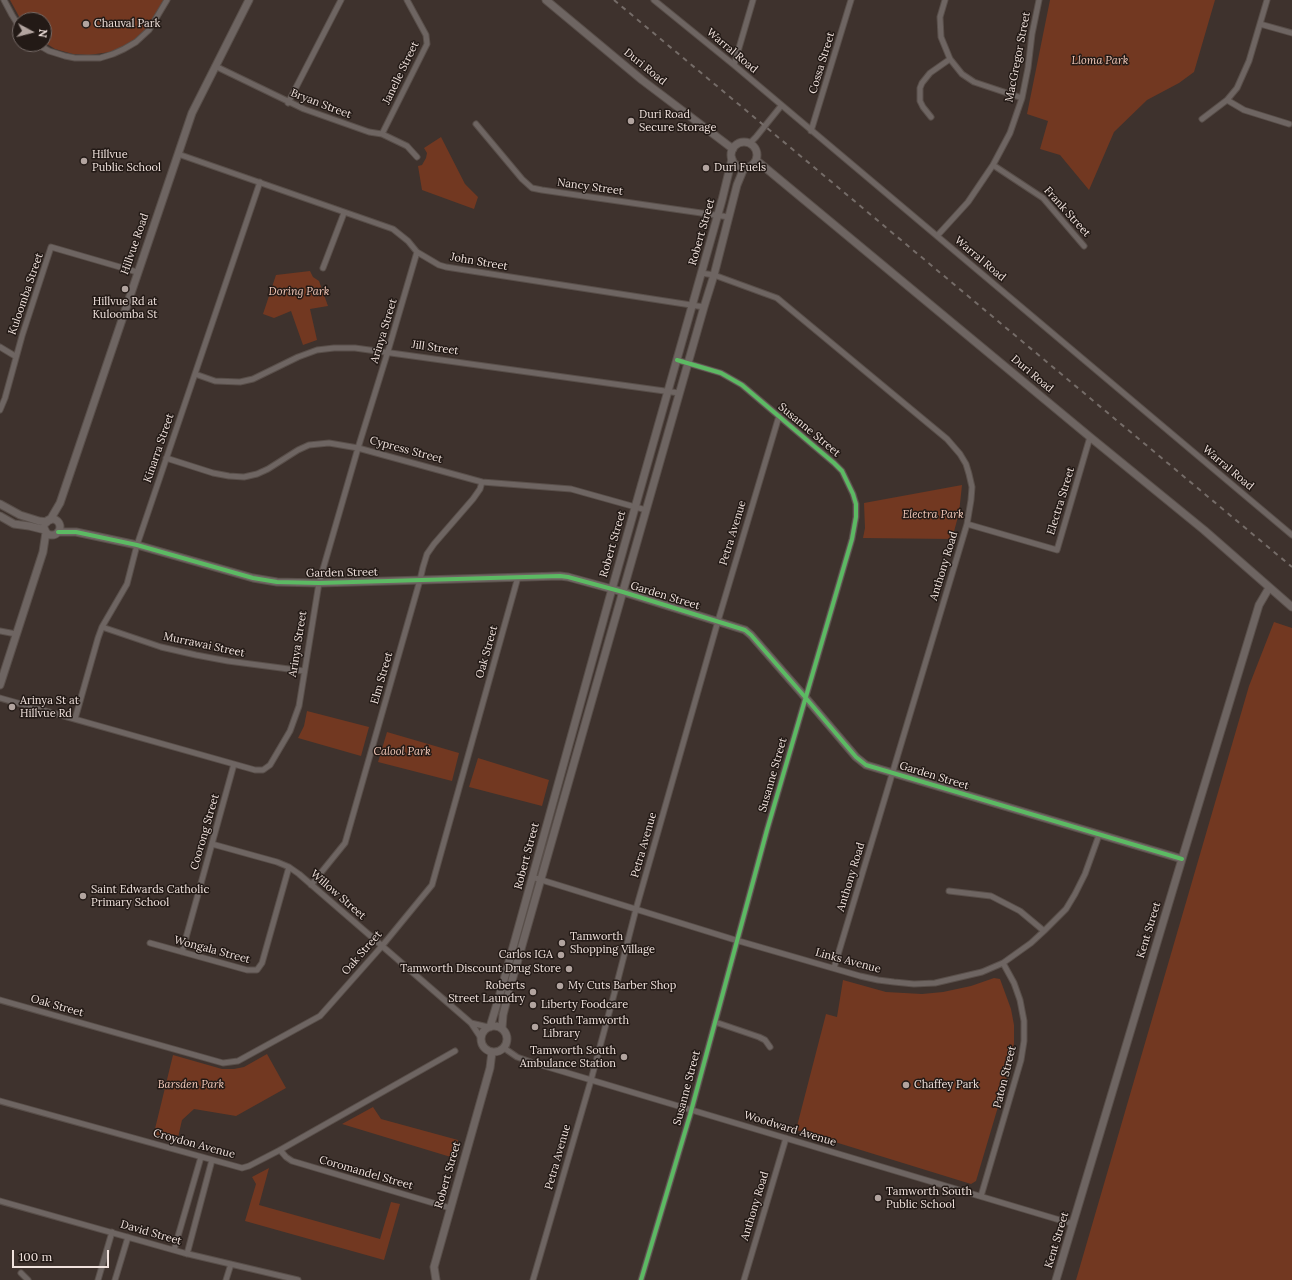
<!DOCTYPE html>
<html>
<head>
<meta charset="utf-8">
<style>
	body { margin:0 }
	#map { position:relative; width:1292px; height:1280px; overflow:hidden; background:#3e322d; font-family:Lora,serif }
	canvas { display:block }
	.north { position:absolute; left:12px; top:12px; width:40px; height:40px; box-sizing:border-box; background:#231a16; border:1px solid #756a66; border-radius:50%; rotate:97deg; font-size:11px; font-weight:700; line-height:16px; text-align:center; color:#f0e2dd }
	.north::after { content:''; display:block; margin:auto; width:14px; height:18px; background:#b2a49f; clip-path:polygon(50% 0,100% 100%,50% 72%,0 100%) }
	.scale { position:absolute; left:12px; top:1250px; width:97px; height:18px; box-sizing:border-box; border:2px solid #f0e2dd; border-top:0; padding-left:5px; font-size:12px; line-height:14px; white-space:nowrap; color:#f0e2dd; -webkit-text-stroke:3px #231a16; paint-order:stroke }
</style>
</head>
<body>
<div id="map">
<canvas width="1292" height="1280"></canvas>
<div class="north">N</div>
<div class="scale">100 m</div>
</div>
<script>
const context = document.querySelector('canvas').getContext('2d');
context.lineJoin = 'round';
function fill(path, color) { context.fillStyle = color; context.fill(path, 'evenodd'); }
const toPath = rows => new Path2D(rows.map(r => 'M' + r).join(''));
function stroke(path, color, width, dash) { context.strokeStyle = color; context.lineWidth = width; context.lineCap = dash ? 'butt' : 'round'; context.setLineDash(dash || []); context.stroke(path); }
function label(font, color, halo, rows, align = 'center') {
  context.font = font + ' Lora,serif'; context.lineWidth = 3; context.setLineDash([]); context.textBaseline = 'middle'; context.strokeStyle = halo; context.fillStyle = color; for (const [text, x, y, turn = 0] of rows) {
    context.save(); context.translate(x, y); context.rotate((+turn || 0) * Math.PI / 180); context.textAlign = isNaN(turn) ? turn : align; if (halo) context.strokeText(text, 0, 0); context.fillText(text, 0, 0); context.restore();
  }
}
const green = toPath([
	[10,0,166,0,152,24,140,37,126,46,110,52,89,55,73,54,55,49,44,42,44,20,21,20],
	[1050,0,1215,0,1194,72,1179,83,1147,100,1114,132,1089,190,1060,155,1040,149,1048,121,1027,114],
	[441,137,465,184,478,197,474,209,422,190,418,166,422,165,426,158,427,153,424,148],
	[310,271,313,277,319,281,328,306,310,309,317,340,303,345,291,311,274,318,263,314,276,275],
	[962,485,959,513,952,539,863,538,865,528,864,503],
	[1274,622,1292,628,1292,1280,1076,1280,1249,686],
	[307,711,369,727,361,756,298,738,304,726],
	[387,732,459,753,452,781,378,762],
	[478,758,549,780,542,806,469,787],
	[994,978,1000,979,1011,1009,1014,1025,1014,1043,1011,1063,976,1181,971,1184,796,1130,826,1014,837,1017,843,980,886,992,922,994,943,992,971,986],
	[267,1054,286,1088,236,1116,194,1109,182,1120,177,1142,153,1137,173,1055,222,1069,234,1069,244,1067],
	[373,1107,381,1119,458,1140,454,1158,342,1124],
	[269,1168,259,1205,380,1239,391,1202,400,1204,384,1260,245,1221,256,1184,252,1177]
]);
const minor = toPath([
	[4,0,12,15,20,28],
	[654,0,734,65,1292,535],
	[945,0,940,17,941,37,950,59,962,74,974,82,1022,98],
	[1260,24,1292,33],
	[37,44,49,51,65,56,75,58,100,58,113,54,124,49,136,42,149,30,167,0],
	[734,65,753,0],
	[215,66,304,109,369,132,382,134,407,146,417,157],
	[1227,100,1244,110,1289,124],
	[288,103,341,0],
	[931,117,923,107,920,101,920,88,922,83,930,73,950,59],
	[1202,119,1227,100,1237,88,1249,61,1267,0],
	[476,124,522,179,532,188,542,190,729,217],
	[811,131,851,0],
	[382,134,427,44,426,35,407,0],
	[750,143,756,137,781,106],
	[178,154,393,229,408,241,417,252,439,265,446,267,704,307],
	[993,165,1043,198,1084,246],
	[937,236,968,202,993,165,1010,133,1022,98,1028,68,1032,34,1039,0],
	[323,268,344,213],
	[701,273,714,275,777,298,947,439,960,454,966,464,969,474,972,487,971,500,967,524,834,968],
	[0,347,15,356],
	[195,374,215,381,240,382,253,379,298,357,317,350,334,348,355,348,679,393],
	[0,410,5,398,22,336,51,247,137,272],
	[166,458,213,473,229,476,244,477,257,474,268,469,298,450,309,445,329,443,358,448,482,482,571,489,646,510],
	[967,524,1057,550,1090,437],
	[102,627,161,647,196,655,228,661,304,671],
	[0,631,16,634],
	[0,698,255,770,263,770,270,765,290,731,299,706,319,583,358,448,388,351,417,252],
	[75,719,98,638,102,627,127,584,137,545,260,182],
	[212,844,277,862,289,867,299,874,471,1023,481,1038],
	[532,877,732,939,860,976,878,980,894,982,914,984,935,983,982,972,1003,963,1031,943,1044,931,1066,909,1075,894,1085,874,1099,835],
	[311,885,345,843,420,580,423,567,427,554,434,544,473,499,480,489,482,482],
	[949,891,991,896,1020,911,1044,931],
	[150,943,247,970,257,970,262,963,289,867],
	[182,952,234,764],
	[0,1000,223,1063,238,1061,320,1016,382,946,432,885,518,577],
	[715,1022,759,1037,765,1040,770,1047],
	[471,1023,488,1027],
	[504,1048,517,1057,531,1062,1073,1224],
	[0,1101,242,1168,249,1166,280,1150,455,1051],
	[280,1150,286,1157,292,1161,450,1208],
	[981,1196,1021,1060,1024,1041,1024,1021,1020,1000,1014,983,1003,963],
	[0,1201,184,1253,298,1280],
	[174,1250,201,1157],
	[187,1254,212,1160],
	[21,1273,28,1280],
	[98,1280,112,1232],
	[115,1280,128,1237],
	[226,1280,231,1264],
	[533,1280,591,1080,616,987,636,909,718,621,779,416],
	[641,1280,690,1115,767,830,852,539,856,517,856,504,853,494,842,471,834,463,742,385,721,373,677,360],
	[744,1280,786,1138]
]);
const tertiary = toPath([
	[0,504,20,515,39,521,47,522],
	[0,516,14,524,29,526,45,530],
	'44 527a8 8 0 1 1 16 0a8 8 0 1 1-16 0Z',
	[50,520,60,503,192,113,249,0],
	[58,532,76,532,137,545,253,578,277,582,319,583,560,576,568,577,623,592,745,630,751,635,805,697,856,757,866,765,1182,859],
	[0,685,43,552,46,532],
	'481 1039a13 13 0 1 1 26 0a13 13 0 1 1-26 0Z',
	[490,1027,502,987,612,589,722,200,732,159],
	[502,1028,503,1015,509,991,704,307,714,275,737,185,744,168],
	[436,1280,434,1267,436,1260,490,1068,492,1052],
	[1056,1280,1182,859,1259,605,1269,588]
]);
const secondary = toPath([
	[546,0,642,80,733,149],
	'731 155a13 13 0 1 1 26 0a13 13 0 1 1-26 0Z',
	[756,160,1090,437,1204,530,1292,607]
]);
const rail = toPath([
	[614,0,1292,567]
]);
const cycleway = toPath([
	[58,532,76,532,137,545,253,578,277,582,319,583,560,576,568,577,623,592,745,630,751,635,805,697,856,757,866,765,1182,859],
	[641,1280,690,1115,767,830,852,539,856,517,856,504,853,494,842,471,834,463,742,385,721,373,677,360]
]);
const markers = [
	[86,24,4,"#b2a49f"],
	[631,121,4,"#b2a49f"],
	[84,161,4,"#b2a49f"],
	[706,168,4,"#b2a49f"],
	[125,289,4,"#b2a49f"],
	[12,707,4,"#b2a49f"],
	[83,896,4,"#b2a49f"],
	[562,943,4,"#b2a49f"],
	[561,955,4,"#b2a49f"],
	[569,969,4,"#b2a49f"],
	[560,986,4,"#b2a49f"],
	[533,992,4,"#b2a49f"],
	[533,1005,4,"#b2a49f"],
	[535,1027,4,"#b2a49f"],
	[624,1057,4,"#b2a49f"],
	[906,1085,4,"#b2a49f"],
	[878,1198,4,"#b2a49f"]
];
const poiNames = [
	["Chauval Park",94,24],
	["Duri Road",639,115],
	["Secure Storage",639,128],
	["Hillvue",92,155],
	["Public School",92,168],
	["Duri Fuels",714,168],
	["Hillvue Rd at",125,302,"center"],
	["Kuloomba St",125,315,"center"],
	["Arinya St at",20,701],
	["Hillvue Rd",20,714],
	["Saint Edwards Catholic",91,890],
	["Primary School",91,903],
	["Tamworth",570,937],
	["Shopping Village",570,950],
	["Carlos IGA",553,955,"right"],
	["Tamworth Discount Drug Store",561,969,"right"],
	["Roberts",525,986,"right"],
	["Street Laundry",525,999,"right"],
	["My Cuts Barber Shop",568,986],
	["Liberty Foodcare",541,1005],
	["South Tamworth",543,1021],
	["Library",543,1034],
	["Tamworth South",616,1051,"right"],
	["Ambulance Station",616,1064,"right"],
	["Chaffey Park",914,1085],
	["Tamworth South",886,1192],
	["Public School",886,1205]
];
const streetNames = [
	["Warral Road",732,51,40],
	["MacGregor Street",1018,57,-79],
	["Cossa Street",822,63,-73],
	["Duri Road",645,67,39],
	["Janelle Street",401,73,-64],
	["Bryan Street",321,104,21],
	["Nancy Street",590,187,8],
	["Frank Street",1067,212,48],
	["Robert Street",702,232,-74],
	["Hillvue Road",135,244,-71],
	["Warral Road",980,259,40],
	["John Street",479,262,10],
	["Kuloomba Street",26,294,-71],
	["Arinya Street",384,331,-73],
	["Jill Street",435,348,8],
	["Duri Road",1032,374,40],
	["Susanne Street",809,430,40],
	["Kinarra Street",159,448,-71],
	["Cypress Street",406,450,15],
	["Warral Road",1228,468,40],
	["Electra Street",1061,501,-73],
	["Petra Avenue",733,533,-73],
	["Robert Street",613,544,-74],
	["Anthony Road",944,566,-73],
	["Garden Street",342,573,-1],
	["Garden Street",665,596,17],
	["Arinya Street",298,644,-81],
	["Murrawai Street",204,645,12],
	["Oak Street",487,652,-74],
	["Elm Street",382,678,-74],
	["Susanne Street",773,775,-74],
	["Garden Street",934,776,17],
	["Coorong Street",205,832,-74],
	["Petra Avenue",644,845,-74],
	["Robert Street",527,856,-75],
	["Anthony Road",851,877,-73],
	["Willow Street",338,895,41],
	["Kent Street",1149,930,-73],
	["Wongala Street",212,950,15],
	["Oak Street",362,953,-49],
	["Links Avenue",848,961,15],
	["Oak Street",57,1006,16],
	["Paton Street",1005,1077,-76],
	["Susanne Street",687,1088,-75],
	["Woodward Avenue",790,1129,17],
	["Croydon Avenue",194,1144,15],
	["Petra Avenue",558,1157,-74],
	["Coromandel Street",366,1173,16],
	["Robert Street",448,1175,-74],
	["Anthony Road",755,1206,-73],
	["David Street",151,1233,16],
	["Kent Street",1057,1240,-73]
];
const parkNames = [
	["Lloma Park",1100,61],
	["Doring Park",299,292],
	["Electra Park",933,515],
	["Calool Park",402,752],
	["Barsden Park",191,1085]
];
fill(green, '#723821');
stroke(minor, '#594f4a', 7);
stroke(tertiary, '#594f4a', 9);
stroke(secondary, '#594f4a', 9);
stroke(minor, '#6e6562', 5);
stroke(tertiary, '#6e6562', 7);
stroke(secondary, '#6e6562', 7);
stroke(rail, '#756c68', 2, [5, 5]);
stroke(cycleway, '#5cba63', 4);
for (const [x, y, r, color] of markers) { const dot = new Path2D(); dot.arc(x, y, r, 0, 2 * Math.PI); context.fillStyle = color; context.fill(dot); stroke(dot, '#231a16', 1.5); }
label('11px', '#f0e2dd', '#231a16', poiNames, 'left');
label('11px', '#f0e2dd', '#231a16', streetNames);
label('italic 11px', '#f3c9b9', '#231a16', parkNames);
</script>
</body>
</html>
